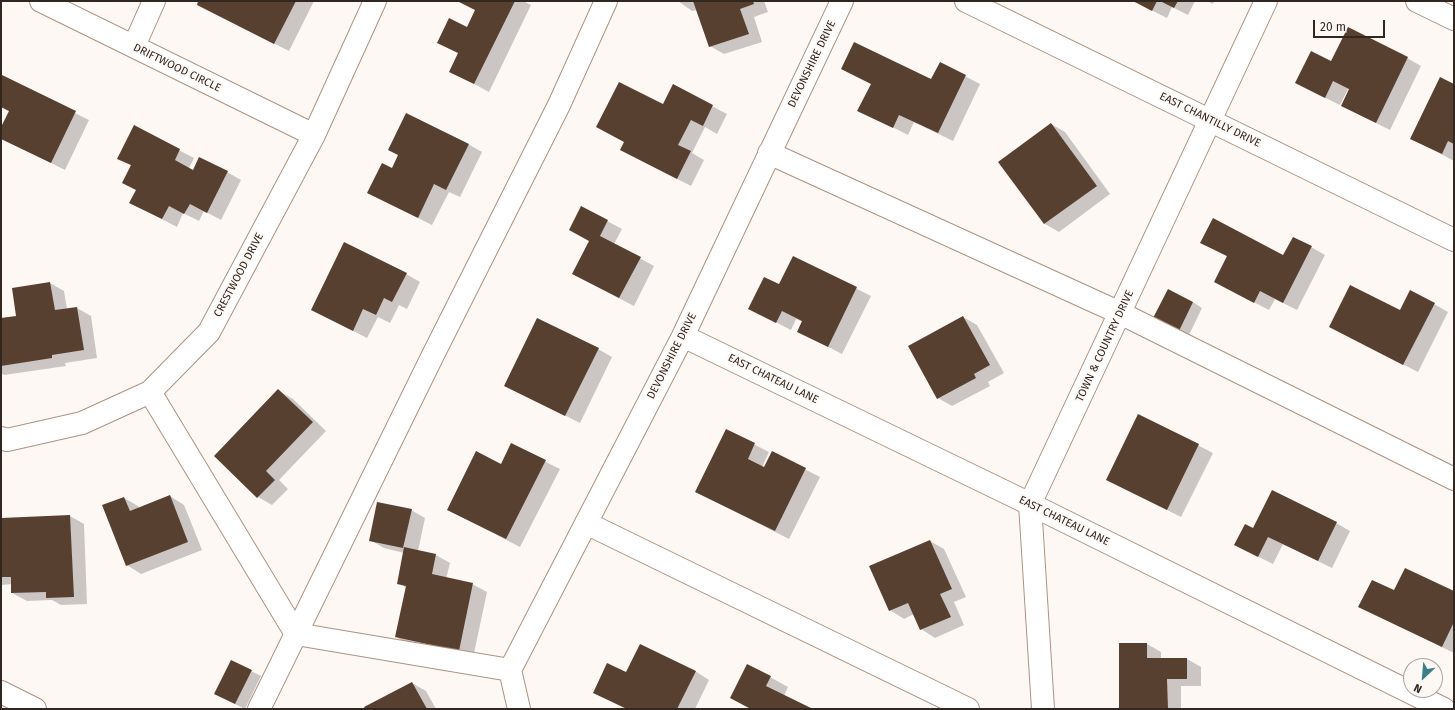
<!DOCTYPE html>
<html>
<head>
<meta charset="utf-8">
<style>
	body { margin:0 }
	#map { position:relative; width:1455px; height:710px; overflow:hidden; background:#fef8f4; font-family:"Fira Sans",sans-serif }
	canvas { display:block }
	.frame { position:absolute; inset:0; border:2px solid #322620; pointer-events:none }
	.north { position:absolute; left:1403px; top:658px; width:40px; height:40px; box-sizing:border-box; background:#fef8f4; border:1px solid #aca49f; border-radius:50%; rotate:206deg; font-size:11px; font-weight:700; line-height:16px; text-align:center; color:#322620 }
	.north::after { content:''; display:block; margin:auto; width:14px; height:18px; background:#398187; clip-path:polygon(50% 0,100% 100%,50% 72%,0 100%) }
	.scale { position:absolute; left:1313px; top:20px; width:72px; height:18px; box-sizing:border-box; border:2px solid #322620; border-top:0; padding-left:5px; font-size:12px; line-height:14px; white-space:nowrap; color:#322620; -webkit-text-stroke:3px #fef8f4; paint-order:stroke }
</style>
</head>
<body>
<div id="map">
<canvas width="1455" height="710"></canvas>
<div class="frame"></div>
<div class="north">N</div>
<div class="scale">20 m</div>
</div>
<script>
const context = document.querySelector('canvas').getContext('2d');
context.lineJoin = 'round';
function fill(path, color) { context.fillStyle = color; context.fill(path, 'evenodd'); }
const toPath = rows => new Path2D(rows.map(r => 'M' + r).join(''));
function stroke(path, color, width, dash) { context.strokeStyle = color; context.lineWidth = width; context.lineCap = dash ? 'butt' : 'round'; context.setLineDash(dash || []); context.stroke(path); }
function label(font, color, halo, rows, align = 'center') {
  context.font = font + ' "Fira Sans",sans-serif'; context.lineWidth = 4; context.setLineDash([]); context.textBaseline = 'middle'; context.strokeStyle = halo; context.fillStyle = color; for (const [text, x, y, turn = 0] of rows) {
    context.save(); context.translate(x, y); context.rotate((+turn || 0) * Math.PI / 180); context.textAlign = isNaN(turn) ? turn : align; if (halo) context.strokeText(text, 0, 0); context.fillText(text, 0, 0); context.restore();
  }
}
const shadow = toPath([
	[200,1,314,1,289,51,212,12],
	[461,1,523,1,531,5,489,92,450,71,459,53,439,42,467,28,476,10],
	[678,1,764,1,768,12,754,17,762,42,724,54,710,46,697,10,692,11],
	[1133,1,1195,1,1188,15,1172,7,1167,18],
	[1207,1,1214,1,1213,4],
	[1407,58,1421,66,1390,130,1356,113,1350,90,1348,89,1340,105,1311,91,1332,62],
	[940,63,980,84,953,141,914,122,908,135,859,110,872,84,842,69,932,81],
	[2,77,89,120,65,170,1,138,1,129,10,112,1,107],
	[673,86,727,114,717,134,705,127,692,153,704,160,691,186,636,158],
	[1454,86,1454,161,1411,138],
	[1051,124,1065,132,1110,194,1059,232,1045,224],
	[134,127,194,158,189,168,194,171,227,172,241,180,221,220,204,211,199,221,183,213,177,227,131,203,137,190,132,166,118,158],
	[468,144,482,152,460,197,449,192,432,225,368,193,392,169],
	[581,207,622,229,614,244,654,266,634,306,588,282,590,241],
	[1202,243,1284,256,1311,247,1325,255,1297,310,1275,299,1269,310,1215,282,1228,257],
	[793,257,871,296,842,354,798,331,803,322,796,319,791,330,750,309,779,286],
	[406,274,420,282,407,309,399,305,390,323,378,317,367,338,312,310],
	[50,283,64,291,67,309,77,308,91,316,97,358,65,363,66,366,4,375,1,373,1,319,17,317],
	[1193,302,1202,308,1188,337,1154,320],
	[1434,304,1448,312,1418,372,1330,327],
	[963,317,977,325,1004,373,988,382,990,386,952,406,938,398],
	[598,349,612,357,580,423,505,385],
	[279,391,293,399,326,431,279,480,288,489,272,505,258,497],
	[1139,415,1213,453,1181,517,1107,480],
	[726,430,769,452,762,467,765,469,773,453,820,477,789,539,696,492],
	[512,445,560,469,520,547,448,510,502,465],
	[170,496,184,505,202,550,141,574,127,565,124,498,138,506,139,508],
	[411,510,425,518,418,551,436,555,450,563,446,579,472,584,487,592,473,658,410,645,396,637,407,588,398,583,404,553,384,548,370,540],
	[70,516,84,524,87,604,61,605,52,600,27,601,12,593,12,584,1,585,1,519],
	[1336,523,1350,531,1332,568,1283,544,1273,564,1235,545,1254,529],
	[930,541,944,549,966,597,954,602,964,625,935,638,921,629,914,614,904,619,890,610],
	[1395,592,1454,592,1454,653,1360,607],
	[1120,644,1147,644,1161,652,1161,659,1187,659,1201,667,1201,686,1181,686,1181,709,1120,709],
	[251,671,261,676,245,709,225,699],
	[695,671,709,680,695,709,626,709,594,692,627,674],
	[770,677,788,687,784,696,811,709,750,709,731,698],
	[412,683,426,691,436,709,366,709]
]);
const building = toPath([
	[198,1,296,1,274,44,197,5],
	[457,1,515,1,474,84,449,72,458,53,437,43,449,18,467,27,475,10],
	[693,1,753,1,754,4,740,9,749,34,709,47],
	[1133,1,1157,1,1152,11],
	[1160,1,1178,1,1174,8],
	[1348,27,1408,57,1376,123,1341,106,1349,89,1333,81,1325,98,1295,83,1311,51,1331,61],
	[854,42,931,79,940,62,966,75,938,133,899,115,893,128,857,111,871,84,841,69],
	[2,75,76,111,51,163,1,139,1,127,9,111,1,107],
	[1440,77,1454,84,1454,144,1448,141,1442,154,1410,139],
	[619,82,663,104,673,84,713,105,703,126,691,120,678,145,691,151,677,179,620,150,624,142,596,127],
	[406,113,469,144,446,190,434,184,418,218,367,193,382,163,392,168,398,155,388,150],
	[1051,123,1097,186,1044,224,998,162],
	[134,125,180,149,175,160,193,170,199,157,228,171,207,213,190,204,184,214,169,206,162,219,129,203,136,190,122,183,131,165,117,159],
	[581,206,608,220,600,236,641,257,619,298,572,274,589,241,569,230],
	[1213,218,1283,255,1293,237,1312,246,1283,303,1260,291,1254,303,1214,282,1227,256,1200,243],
	[344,242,407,273,392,302,384,298,376,315,363,309,353,331,311,310],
	[793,256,857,287,828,347,797,332,802,321,782,311,776,323,748,309,764,277,779,284],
	[50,282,55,310,77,307,84,350,52,355,52,358,1,366,1,318,16,316,12,288],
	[1350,285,1400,310,1410,290,1435,303,1403,365,1329,327],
	[1168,289,1193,302,1178,333,1152,320],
	[963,316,990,365,974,374,976,378,937,399,908,346],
	[537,318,599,348,565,416,504,386],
	[278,389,313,422,266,471,275,480,257,498,214,456],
	[1138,414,1199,444,1167,510,1106,480],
	[726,429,755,443,748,459,764,467,772,451,806,468,775,531,695,492],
	[511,443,546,460,506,539,447,510,476,451,501,464],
	[1272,490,1337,522,1318,561,1268,537,1258,557,1234,545,1245,524,1253,528],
	[170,495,188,542,126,566,102,505,124,497,130,511],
	[377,502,412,509,403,548,369,541],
	[70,515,74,597,46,598,46,592,11,593,11,577,1,577,1,518],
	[930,540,952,589,940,594,951,617,920,630,908,603,889,611,869,566],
	[404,547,436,554,432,574,473,583,459,651,395,637,406,586,397,584],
	[1405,568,1454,591,1454,622,1442,647,1358,607,1372,580,1394,590],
	[1119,643,1147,643,1147,658,1187,658,1187,679,1167,679,1168,709,1119,709],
	[640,644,696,671,677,709,627,709,593,693,607,663,626,672],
	[231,660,252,670,235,704,214,694],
	[747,664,771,676,766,686,813,709,751,709,730,698],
	[412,682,427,709,365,709,364,707]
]);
const minor = toPath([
	[41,1,314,135],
	[966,1,1454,240],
	[1417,1,1454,19],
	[134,46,154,1],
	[769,153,1120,313,1454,479],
	[683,336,1030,504,1444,709],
	[150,392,296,634,510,670],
	[1,438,7,440,82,423,150,392,209,332,314,135,375,1],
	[586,523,968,709],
	[1,692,35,709],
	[259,709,434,353,559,105,606,1],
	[519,709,510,670,683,336,842,1],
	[1043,709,1030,504,1266,1]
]);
const streetNames = [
	["DEVONSHIRE DRIVE",812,64,-64],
	["DRIFTWOOD CIRCLE",177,68,26],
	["EAST CHANTILLY DRIVE",1210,120,26],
	["CRESTWOOD DRIVE",239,275,-62],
	["TOWN & COUNTRY DRIVE",1105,346,-65],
	["DEVONSHIRE DRIVE",672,356,-63],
	["EAST CHATEAU LANE",773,379,26],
	["EAST CHATEAU LANE",1064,521,26]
];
fill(shadow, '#0003');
fill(building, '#584031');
stroke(minor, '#ae9281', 24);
stroke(minor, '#fff', 22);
label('11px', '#322620', '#fef8f4', streetNames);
</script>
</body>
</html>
